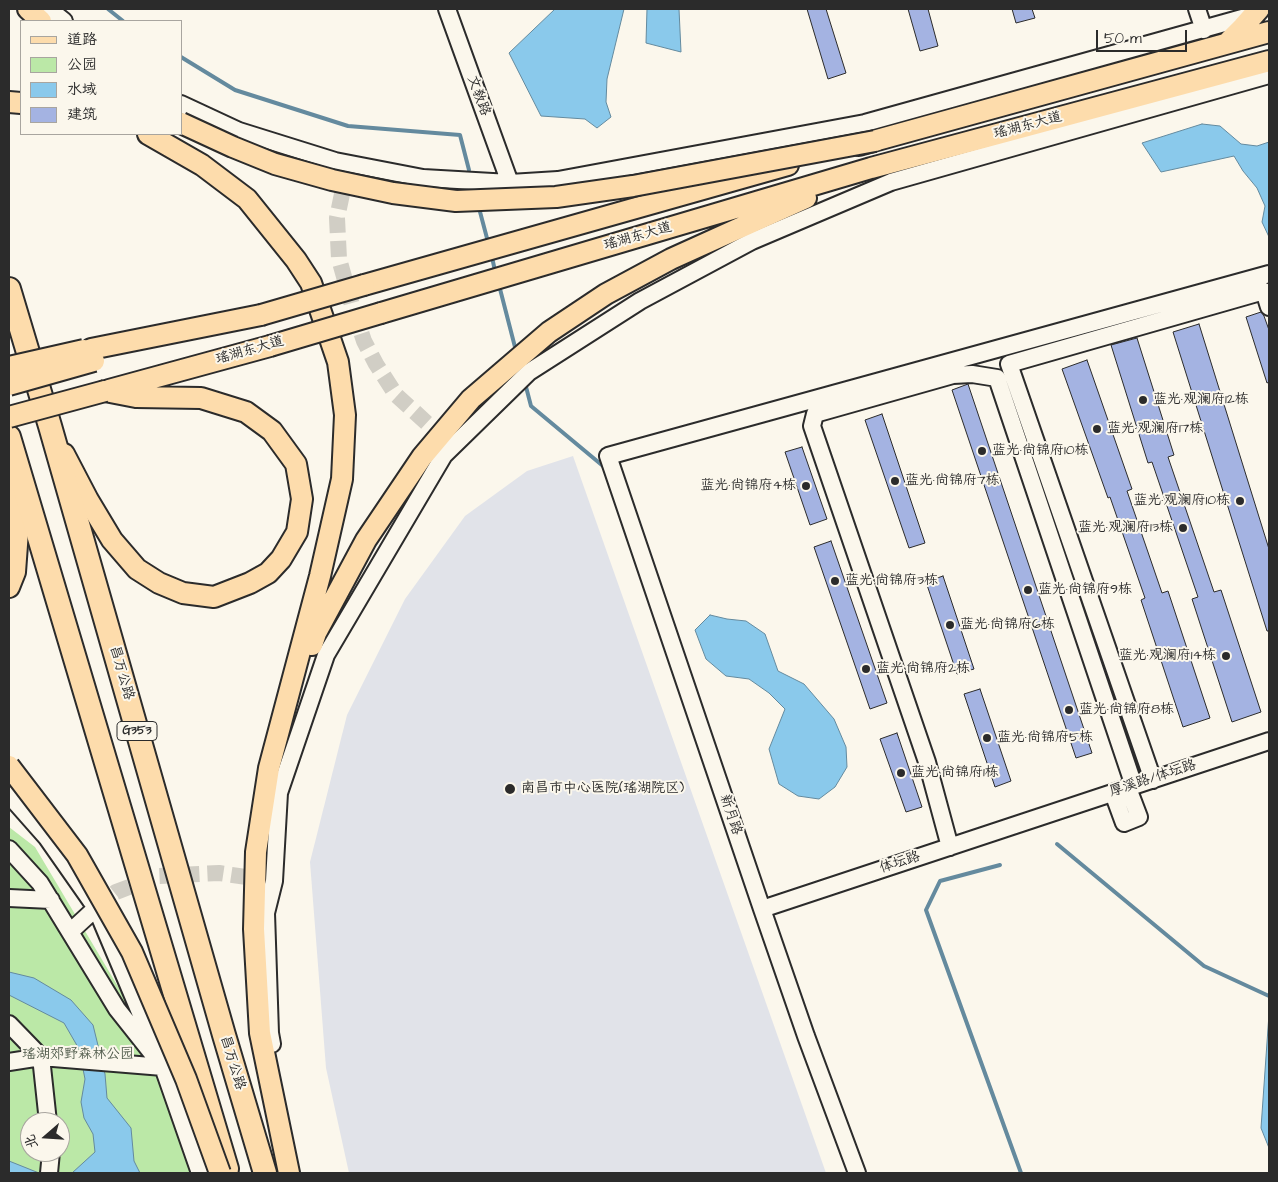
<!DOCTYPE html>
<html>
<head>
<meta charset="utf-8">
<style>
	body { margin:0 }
	#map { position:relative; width:1278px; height:1182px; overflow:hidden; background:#fbf7ec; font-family:"Architects Daughter","LXGW WenKai TC",sans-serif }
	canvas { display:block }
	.frame { position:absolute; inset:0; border:10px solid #2b2b2b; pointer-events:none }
	.legend { position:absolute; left:20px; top:20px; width:162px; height:115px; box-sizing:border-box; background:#fbf7ec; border:1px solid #a8a59f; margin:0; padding:6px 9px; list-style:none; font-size:15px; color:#2b2b2b }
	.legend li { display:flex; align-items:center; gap:10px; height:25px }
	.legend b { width:25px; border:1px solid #a8a59f }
	.north { position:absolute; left:20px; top:1112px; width:50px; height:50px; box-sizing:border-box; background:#fbf7ec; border:1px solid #a8a59f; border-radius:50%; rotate:251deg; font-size:14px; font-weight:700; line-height:20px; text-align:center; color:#2b2b2b }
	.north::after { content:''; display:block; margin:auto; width:18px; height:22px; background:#2b2b2b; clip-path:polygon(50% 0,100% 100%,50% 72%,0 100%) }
	.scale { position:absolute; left:1096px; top:30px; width:91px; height:22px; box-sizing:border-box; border:2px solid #2b2b2b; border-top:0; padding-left:6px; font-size:15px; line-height:18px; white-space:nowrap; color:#2b2b2b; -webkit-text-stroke:4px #fbf7ec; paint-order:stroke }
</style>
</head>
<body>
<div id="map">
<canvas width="1278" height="1182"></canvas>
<div class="frame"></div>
<ul class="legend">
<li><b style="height:6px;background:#fddcac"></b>道路</li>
<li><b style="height:14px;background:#bbe8a7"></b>公园</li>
<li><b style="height:14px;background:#8ac9eb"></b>水域</li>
<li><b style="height:14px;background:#a4b3e2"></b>建筑</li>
</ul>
<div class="north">北</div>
<div class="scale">50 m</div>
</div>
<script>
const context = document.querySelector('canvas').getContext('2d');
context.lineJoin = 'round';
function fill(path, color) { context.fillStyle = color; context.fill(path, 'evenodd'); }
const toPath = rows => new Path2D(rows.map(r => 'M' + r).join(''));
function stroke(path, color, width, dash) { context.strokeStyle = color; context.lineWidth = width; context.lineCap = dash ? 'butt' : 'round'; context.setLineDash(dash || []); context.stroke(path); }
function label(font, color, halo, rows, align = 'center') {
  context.font = font + ' "Architects Daughter","LXGW WenKai TC",sans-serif'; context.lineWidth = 4; context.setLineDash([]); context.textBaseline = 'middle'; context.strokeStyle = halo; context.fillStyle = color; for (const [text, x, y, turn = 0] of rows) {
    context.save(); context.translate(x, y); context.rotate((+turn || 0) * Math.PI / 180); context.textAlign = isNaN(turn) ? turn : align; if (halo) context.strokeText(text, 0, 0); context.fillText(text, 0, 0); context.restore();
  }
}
const built = toPath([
	[573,456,826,1173,349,1173,326,1068,310,862,347,715,405,599,465,516,527,471]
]);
const green = toPath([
	[9,827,35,847,148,1037,190,1173,9,1173],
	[30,1122,60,1122,60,1152,30,1152]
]);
const water = toPath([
	[555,9,624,9,607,79,606,102,611,117,597,128,585,119,541,116,509,53,555,9],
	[647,9,679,9,681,52,646,43,647,9],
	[1202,124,1220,126,1241,144,1257,146,1269,142,1269,237,1262,222,1265,206,1257,188,1243,171,1234,156,1161,172,1142,143,1202,124],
	[710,615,727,619,746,621,765,634,778,671,804,684,834,719,846,747,847,767,835,787,819,799,798,796,779,784,769,749,785,709,769,693,749,679,726,676,706,659,695,630,710,615],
	[9,972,34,978,71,1000,93,1025,105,1074,107,1098,131,1128,134,1161,140,1173,72,1173,95,1152,93,1134,84,1118,81,1102,85,1079,79,1049,64,1023,9,995,9,972],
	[1269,1014,1269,1148,1261,1128,1269,1014],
	[9,1161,39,1173,46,1173,9,1173,9,1161]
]);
const stream = toPath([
	[108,9,123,21],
	[181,57,235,90,348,126,460,135,469,170],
	[479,208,488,242],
	[492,257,495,271],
	[499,285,516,351],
	[525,383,531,406,603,466],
	[1057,844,1204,966,1269,996],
	[1000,865,940,881,926,910,1021,1173]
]);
const building = toPath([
	[807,9,826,9,846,73,828,79,807,9],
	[908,9,928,9,938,46,920,51,908,9],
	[1012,9,1032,9,1035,18,1016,23,1012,9],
	[1261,312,1264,316,1269,330,1269,382,1267,383,1246,317,1261,312],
	[1199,324,1269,549,1269,631,1267,631,1173,332,1199,324],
	[1137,338,1174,455,1168,457,1214,592,1221,590,1261,712,1232,722,1192,599,1198,597,1152,462,1148,463,1111,345,1137,338],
	[1087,360,1132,489,1127,491,1162,593,1168,591,1210,718,1183,727,1141,600,1145,598,1110,497,1108,498,1062,369,1087,360],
	[968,384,1092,753,1076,758,952,390,968,384],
	[882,414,925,543,909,548,865,420,882,414],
	[802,447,827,519,810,525,785,452,802,447],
	[831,541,887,703,870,709,814,547,831,541],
	[943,576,974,669,957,674,926,582,943,576],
	[980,689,1011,781,995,787,964,694,980,689],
	[897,733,922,807,906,812,880,739,897,733]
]);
const minorTunnel = toPath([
	[347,170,337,218,339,259,352,305,364,341,376,364,396,395,440,435],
	[96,908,116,892,158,876,219,873,266,880]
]);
const minor = toPath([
	[49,9,64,21],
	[447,9,510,183],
	[1197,9,1204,30],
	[181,104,239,131,335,161,423,178,510,183,558,180,865,123,1253,15],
	[444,455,529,372,640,301,752,241,891,182,1269,75],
	[1153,780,1009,364,1264,291,1269,307],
	[1113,793,1124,823,1139,817,1128,788],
	[9,795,47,838,96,908,163,1067,41,1057,48,1122],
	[950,847,927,762,812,426,815,414,953,375,972,374,997,378,1134,786],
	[9,849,40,883,117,1009,163,1067,200,1173],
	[9,898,51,900],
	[762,909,1269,741],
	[70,932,96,908],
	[9,1024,41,1057],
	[272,1044,270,1033,266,913,274,881,279,793,326,655,444,455,442,445],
	[9,1062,41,1057],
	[49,1173,51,1152],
	[857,1173,806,1036,762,909,608,456,1269,274]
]);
const major = toPath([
	[28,9,41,21],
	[1228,42,1243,27,1259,9],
	[9,102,21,103],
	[148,134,202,165,247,199,296,260,311,283,338,362,345,415,342,479,320,576,269,768,256,852,254,929,260,1033,289,1173],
	[859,145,1269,32],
	[364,285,788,165],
	[381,313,871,168,1269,61],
	[91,349,261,315],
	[109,390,270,346],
	[64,454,88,500,112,540,137,569,159,583,183,593,214,597,250,583,268,573,281,559,297,532,302,499,296,464,272,431,246,412,201,398,136,397,105,391],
	[9,587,15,572,18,531,13,472],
	[312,645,316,633,366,540,422,457,471,399,549,332,606,294,671,259,806,198]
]);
const highway = toPath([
	[9,289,50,426,224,1035,265,1173],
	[9,437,227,1169]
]);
const majorBridge = toPath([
	[181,123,233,147,275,164,332,180,393,193,456,201,556,197,633,186,875,141],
	[261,315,364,285],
	[270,346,381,313],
	[9,367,84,350],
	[9,385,94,361],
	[9,417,105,391],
	[9,766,77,855,132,952,186,1079,220,1173]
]);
const markers = [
	[1143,400,5,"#2b2b2b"],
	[1097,429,5,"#2b2b2b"],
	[982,451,5,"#2b2b2b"],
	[895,481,5,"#2b2b2b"],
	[806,486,5,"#2b2b2b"],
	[1240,501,5,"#2b2b2b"],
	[1183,528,5,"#2b2b2b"],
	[835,581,5,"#2b2b2b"],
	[1028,590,5,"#2b2b2b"],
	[950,625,5,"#2b2b2b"],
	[1226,656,5,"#2b2b2b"],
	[866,669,5,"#2b2b2b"],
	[1069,710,5,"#2b2b2b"],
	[987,738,5,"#2b2b2b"],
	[901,773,5,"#2b2b2b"],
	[510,789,6,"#2b2b2b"]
];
const shields = [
	[137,731,40]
];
const shieldNames = [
	["G353",137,731]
];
const streetNames = [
	["文教路",478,96,70],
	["瑶湖东大道",1028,126,-15],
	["瑶湖东大道",638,237,-16],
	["瑶湖东大道",250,351,-16],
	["昌万公路",121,673,74],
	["厚溪路/体坛路",1153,779,-18],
	["新月路",730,815,71],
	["体坛路",900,863,-18],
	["昌万公路",232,1063,73]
];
const poiNames = [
	["蓝光·观澜府12栋",1153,400],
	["蓝光·观澜府17栋",1107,429],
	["蓝光·尚锦府10栋",992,451],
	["蓝光·尚锦府7栋",905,481],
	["蓝光·尚锦府4栋",796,486,"right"],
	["蓝光·观澜府10栋",1230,501,"right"],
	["蓝光·观澜府13栋",1173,528,"right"],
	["蓝光·尚锦府3栋",845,581],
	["蓝光·尚锦府9栋",1038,590],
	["蓝光·尚锦府6栋",960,625],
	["蓝光·观澜府14栋",1216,656,"right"],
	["蓝光·尚锦府2栋",876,669],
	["蓝光·尚锦府8栋",1079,710],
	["蓝光·尚锦府5栋",997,738],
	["蓝光·尚锦府1栋",911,773],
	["南昌市中心医院(瑶湖院区)",521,789]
];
const parkNames = [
	["瑶湖郊野森林公园",78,1055]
];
fill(built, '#e1e3e9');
fill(green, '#bbe8a7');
fill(water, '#8ac9eb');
stroke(water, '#648a9e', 1);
stroke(stream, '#648a9e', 4);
fill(building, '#a4b3e2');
stroke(building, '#2b2b2b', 1);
stroke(minorTunnel, '#d1cec5', 16, [16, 8]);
stroke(minor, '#2b2b2b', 20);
stroke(major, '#2b2b2b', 24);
stroke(highway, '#2b2b2b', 26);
stroke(minor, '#fbf7ec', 16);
stroke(major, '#fddcac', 20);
stroke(highway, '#fddcac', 22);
stroke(majorBridge, '#2b2b2b', 24, []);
stroke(majorBridge, '#fddcac', 20);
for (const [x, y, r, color] of markers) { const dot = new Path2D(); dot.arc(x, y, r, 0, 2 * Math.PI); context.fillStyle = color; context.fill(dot); stroke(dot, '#fbf7ec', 2); }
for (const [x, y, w] of shields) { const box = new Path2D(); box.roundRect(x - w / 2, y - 9.5, w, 19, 4); context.fillStyle = '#fbf7ec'; context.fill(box); stroke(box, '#2b2b2b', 1); }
label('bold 12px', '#2b2b2b', null, shieldNames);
label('14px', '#2b2b2b', '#fbf7ec', streetNames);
label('14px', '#2b2b2b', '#fbf7ec', poiNames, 'left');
label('14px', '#4f5a4a', '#fbf7ec', parkNames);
</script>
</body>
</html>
